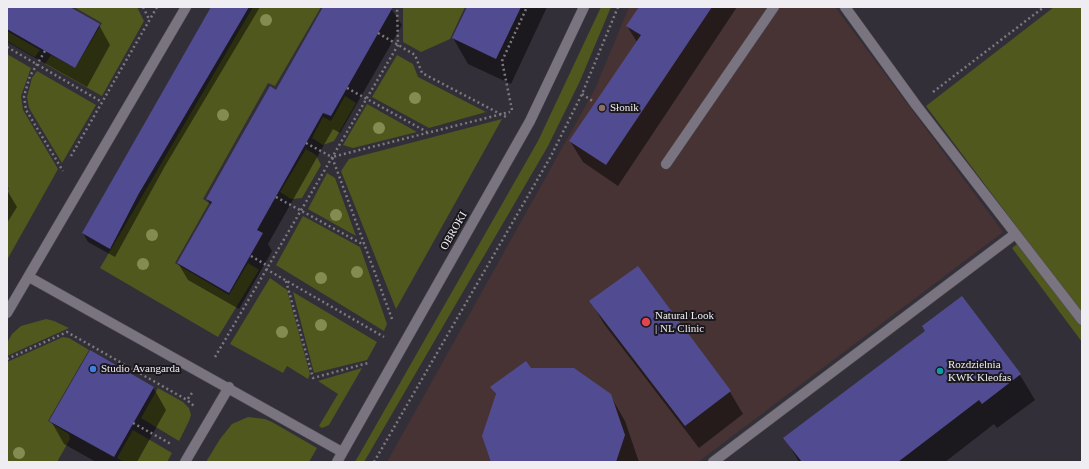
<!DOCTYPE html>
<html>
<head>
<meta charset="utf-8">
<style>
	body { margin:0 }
	#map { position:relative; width:1089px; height:469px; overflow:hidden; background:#332f38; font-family:"Times New Roman",serif }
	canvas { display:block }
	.frame { position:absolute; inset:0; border:8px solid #efecf2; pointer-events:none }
</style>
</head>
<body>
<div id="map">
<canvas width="1089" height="469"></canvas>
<div class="frame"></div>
</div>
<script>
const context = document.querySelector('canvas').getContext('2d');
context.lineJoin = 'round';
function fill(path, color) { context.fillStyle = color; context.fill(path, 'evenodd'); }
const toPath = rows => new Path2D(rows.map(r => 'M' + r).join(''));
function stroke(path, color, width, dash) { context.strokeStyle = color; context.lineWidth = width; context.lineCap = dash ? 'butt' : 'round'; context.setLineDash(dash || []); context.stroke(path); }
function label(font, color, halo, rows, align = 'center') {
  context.font = font + ' "Times New Roman",serif'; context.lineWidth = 4; context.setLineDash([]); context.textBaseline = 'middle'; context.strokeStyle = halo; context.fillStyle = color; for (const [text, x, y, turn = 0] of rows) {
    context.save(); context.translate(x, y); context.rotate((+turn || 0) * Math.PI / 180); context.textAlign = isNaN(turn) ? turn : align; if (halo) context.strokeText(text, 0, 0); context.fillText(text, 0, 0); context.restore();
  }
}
const commercial = toPath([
	[629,7,835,7,1003,232,698,462,387,462,595,89]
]);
const green = toPath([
	[74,7,137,7,144,21,102,96,45,64,51,55,75,68,102,23],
	[253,7,321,7,275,86,268,83,203,199,209,203,175,263,229,295,248,263,259,270,218,337,100,268],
	[403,7,465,7,450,39,421,52,403,42],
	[601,7,611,7,580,81,548,146,364,462,355,462,538,141],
	[1054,7,1082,7,1082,342,1012,248,1025,238,926,106],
	[7,31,40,50,35,57,7,41],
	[7,54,31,68,21,96,23,110,58,169,7,260,7,192,9,188,7,187],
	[397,55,413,64,418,77,486,112,429,128,372,97],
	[37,71,96,105,62,163,29,108,27,97,32,78],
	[345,96,356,103,334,141,323,145,312,138,323,117,331,121],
	[367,104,417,132,353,148,343,145],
	[502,119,396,309,341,171,349,159],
	[306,149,316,155,321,165,302,198,291,199,280,192],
	[327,173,335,178,356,236,308,209],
	[303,216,360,247,387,324,384,331,276,265],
	[270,278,287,290,310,374,308,379,287,366,283,373,230,344],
	[293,292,377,342,367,360,314,373],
	[46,319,54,321,69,328,7,356,7,343,12,334,21,326],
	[63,337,69,338,89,350,48,421,69,434,70,439,57,462,7,462,7,362],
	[362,368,329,425,322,428,319,426,338,394,318,381],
	[158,388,183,402,189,408,191,415,189,421,179,441,141,418],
	[248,417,265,419,272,422,317,448,309,462,206,462,220,439,232,424],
	[133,430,172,453,167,462,124,462,117,458]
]);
const shadow = toPath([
	[7,7,68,7,99,25,110,45,87,87,7,42],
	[212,7,260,7,165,166,115,257,88,242,83,233],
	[324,7,390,7,402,25,340,133,333,129,268,244,272,251,239,309,188,280,178,263,211,205,207,199,276,91],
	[468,7,547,7,511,84,468,64,453,38],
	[640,7,737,7,618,186,583,162,570,141,637,42,627,26],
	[7,190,17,207,7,223],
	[637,267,730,392,743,414,699,448,604,324,591,301],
	[962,298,1020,375,1035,400,997,428,994,424,945,462,799,462,785,438,926,331],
	[530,369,610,395,625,421,639,462,492,462,496,395,492,388],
	[153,387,166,410,137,462,96,462,64,444,51,421]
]);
const building = toPath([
	[7,7,70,7,100,24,75,68,7,29],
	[211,7,249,7,138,195,110,249,82,233],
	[323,7,393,7,331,116,323,113,257,230,263,233,229,293,177,263,212,202,206,199,238,142,270,86,276,90],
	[467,7,521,7,496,59,452,38],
	[639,7,712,7,606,165,569,141,641,35,626,26],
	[638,266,731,391,685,426,589,301],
	[962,296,1021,374,982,404,979,400,898,462,802,462,783,438,925,331,922,326],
	[90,350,154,387,114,457,49,421],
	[526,361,531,368,574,368,611,394,625,435,616,462,491,462,482,436,496,394,490,387]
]);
const path = toPath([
	[143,7,149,19],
	[378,33,415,55,422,73,508,118],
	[7,47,102,102],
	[45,51,30,76,24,96,26,110,63,171],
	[347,88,427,132],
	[933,92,1044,7],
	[582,94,594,102],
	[512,110,502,61,527,7],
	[306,143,332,157],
	[71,156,157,7],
	[276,197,364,245],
	[251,256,268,266],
	[266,269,384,337],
	[286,281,313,378,368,363],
	[392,319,332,157,510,112],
	[215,357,398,45,397,7],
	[7,359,67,332,187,400],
	[192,393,187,400,194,406],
	[133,423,171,444],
	[374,462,551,156,582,94,618,7]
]);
const service = toPath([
	[845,7,916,105,1082,320],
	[666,164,774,7],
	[29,277,342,452],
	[7,313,186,7],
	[185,462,229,387],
	[713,462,1015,234]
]);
const minor = toPath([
	[337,462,530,121,584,7]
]);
const trees = [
	[266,20],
	[415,98],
	[223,115],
	[379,128],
	[336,215],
	[152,235],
	[143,264],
	[357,272],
	[321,278],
	[321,325],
	[282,332],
	[19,453]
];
const markers = [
	[602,108,4,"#8d6e63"],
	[646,322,5,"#e0444e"],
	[93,369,4,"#3f7fe0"],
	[940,371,4,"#0f9aa8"]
];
const poiNames = [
	["Słonik",610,108],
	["Natural Look",655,316],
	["| NL Clinic",655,329],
	["Rozdzielnia",948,365],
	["KWK Kleofas",948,378],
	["Studio Avangarda",101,369]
];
const streetNames = [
	["OBROKI",454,231,-60]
];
fill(commercial, '#473334');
fill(green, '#51581e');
fill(shadow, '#0007');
fill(building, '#514c92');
stroke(service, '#4e4a52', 11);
stroke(minor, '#4e4a52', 11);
stroke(path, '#7c7981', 2.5, [2, 3]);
stroke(service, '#79747f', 10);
stroke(minor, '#79747f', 10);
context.fillStyle = '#858c51';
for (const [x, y] of trees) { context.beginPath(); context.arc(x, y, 6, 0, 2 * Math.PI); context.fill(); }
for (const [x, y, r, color] of markers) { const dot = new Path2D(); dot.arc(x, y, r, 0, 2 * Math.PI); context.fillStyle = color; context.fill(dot); stroke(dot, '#1a181c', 1.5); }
label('11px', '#efecf2', '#1a181c', poiNames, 'left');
label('11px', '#efecf2', '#1a181c', streetNames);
</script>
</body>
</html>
